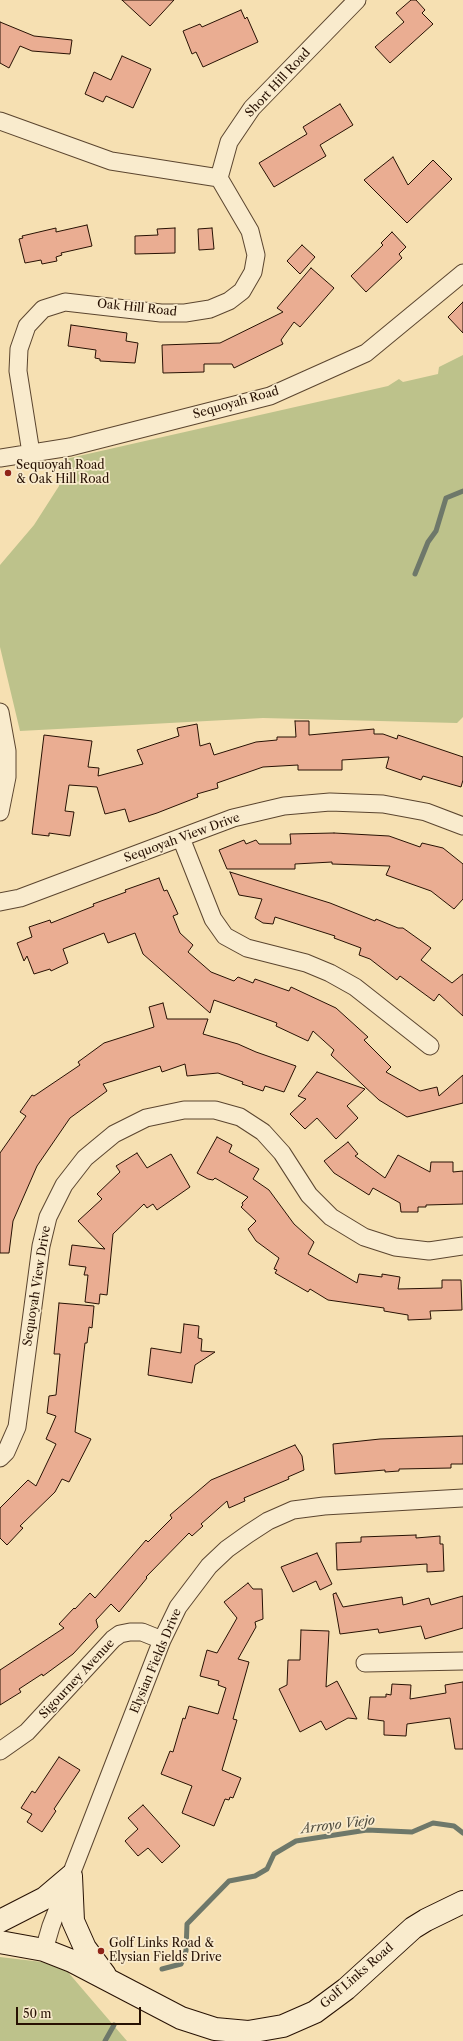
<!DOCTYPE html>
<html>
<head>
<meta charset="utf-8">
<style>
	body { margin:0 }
	#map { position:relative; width:463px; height:2041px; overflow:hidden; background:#f6e0b2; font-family:"Libre Caslon Text",serif }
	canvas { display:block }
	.scale { position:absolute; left:16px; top:2007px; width:125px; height:18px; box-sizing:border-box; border:2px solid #271103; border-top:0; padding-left:5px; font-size:12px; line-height:14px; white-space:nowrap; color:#271103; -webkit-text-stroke:3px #f9ebcd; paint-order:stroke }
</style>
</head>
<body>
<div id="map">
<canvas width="463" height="2041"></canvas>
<div class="scale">50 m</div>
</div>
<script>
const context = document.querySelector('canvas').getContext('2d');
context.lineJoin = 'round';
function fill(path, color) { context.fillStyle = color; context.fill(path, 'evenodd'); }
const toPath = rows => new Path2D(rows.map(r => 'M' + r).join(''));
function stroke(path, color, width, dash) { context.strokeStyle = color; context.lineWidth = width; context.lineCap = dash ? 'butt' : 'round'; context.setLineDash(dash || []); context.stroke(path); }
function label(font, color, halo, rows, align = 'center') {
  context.font = font + ' "Libre Caslon Text",serif'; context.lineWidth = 3.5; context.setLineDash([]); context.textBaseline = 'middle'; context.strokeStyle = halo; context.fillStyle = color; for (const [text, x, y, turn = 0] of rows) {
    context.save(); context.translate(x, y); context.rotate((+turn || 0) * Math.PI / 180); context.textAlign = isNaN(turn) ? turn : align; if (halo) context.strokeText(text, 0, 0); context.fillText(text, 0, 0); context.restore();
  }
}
const green = toPath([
	[463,355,463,717,457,723,263,718,20,731,0,647,0,565,34,525,59,486,61,460,388,386,399,379,403,382,438,374,439,367],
	[0,1957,42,1962,67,1971,127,2041,0,2041]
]);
const stream = toPath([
	[415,574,428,542,436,531,446,498,463,491],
	[162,1969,181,1964,186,1951,187,1924,229,1881,255,1876,267,1869,274,1854,296,1841,367,1830,412,1832,433,1823,454,1826,463,1833],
	[105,2041,114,2025]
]);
const building = toPath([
	[122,0,174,0,150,26,122,0],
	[411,0,416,0,425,10,422,13,433,24,390,63,375,47,404,22,396,13,411,0],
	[241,10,245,19,247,17,258,42,203,67,196,52,192,54,183,31,200,24,202,27,241,10],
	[0,22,34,36,72,40,70,54,32,51,20,46,9,68,0,63,0,22],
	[122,56,151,69,133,108,106,96,103,102,85,94,94,72,111,80,122,56],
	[340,104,353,125,320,145,326,156,274,187,259,163,307,134,303,127,340,104],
	[393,157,408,185,433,160,452,179,407,223,364,180,393,157],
	[87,225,92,246,61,253,62,255,56,257,57,261,42,264,41,260,25,263,19,239,23,238,22,236,56,228,56,232,87,225],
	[175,228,175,253,135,254,135,236,158,235,157,229,175,228],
	[212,228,214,249,199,250,198,229,212,228],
	[392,232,406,247,399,254,402,258,366,292,351,276,383,245,381,243,392,232],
	[302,245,315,257,300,274,287,261,302,245],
	[311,268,334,288,300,327,294,322,281,340,283,344,234,368,232,364,204,364,204,372,163,373,162,345,220,343,283,312,277,308,311,268],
	[463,302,463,333,448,317,463,302],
	[71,325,127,333,126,341,138,343,135,363,100,361,100,359,95,358,96,350,68,346,71,325],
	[295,721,309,721,309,735,374,729,374,734,383,734,397,739,398,735,463,757,463,780,461,787,423,776,421,780,386,768,389,757,342,760,342,770,298,770,298,765,263,767,217,783,218,788,197,794,198,797,157,813,129,822,125,809,105,814,97,787,69,785,65,811,74,812,70,836,49,833,49,836,32,834,44,735,92,741,88,767,99,768,98,776,143,764,137,750,179,736,177,728,197,724,200,746,210,743,214,755,256,742,277,740,277,737,296,737,295,721],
	[334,833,389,836,420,847,422,843,443,848,463,864,463,899,454,909,431,891,386,875,390,866,332,864,332,862,295,864,295,869,227,869,219,850,244,840,246,844,256,840,259,844,291,844,290,834,334,833],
	[230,872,330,903,375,921,376,919,398,928,403,928,431,948,421,960,452,983,463,974,463,1016,439,994,434,1001,400,976,397,980,370,959,359,955,361,948,334,938,335,936,275,917,273,924,263,923,255,918,262,899,239,895,230,872],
	[159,878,164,891,167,890,178,914,173,916,180,933,193,945,188,952,211,972,234,981,238,977,253,983,255,979,289,991,291,987,336,1008,368,1037,364,1040,391,1067,386,1072,420,1091,437,1087,439,1096,463,1075,463,1103,407,1117,379,1100,331,1055,334,1050,313,1031,308,1041,276,1026,277,1023,214,1000,210,1013,143,954,135,933,108,943,104,933,63,949,68,963,51,971,50,969,34,974,27,956,24,961,17,943,32,937,29,927,50,920,51,923,94,906,93,904,126,892,125,890,159,878],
	[163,1003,167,1019,208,1019,203,1034,238,1044,256,1052,296,1066,284,1092,265,1086,263,1091,242,1084,243,1082,218,1073,187,1076,185,1064,162,1072,160,1066,103,1084,107,1091,70,1118,37,1166,13,1221,9,1253,0,1253,0,1153,26,1116,20,1112,32,1095,34,1096,80,1065,78,1062,104,1043,154,1027,149,1007,163,1003],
	[317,1072,365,1089,347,1106,358,1118,336,1139,317,1118,305,1129,290,1114,306,1099,298,1096,317,1072],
	[217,1137,232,1145,229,1152,259,1169,253,1179,269,1190,294,1224,314,1242,308,1254,357,1283,359,1274,382,1277,382,1274,400,1277,398,1289,442,1288,442,1280,461,1280,462,1310,430,1311,431,1319,408,1320,408,1315,384,1311,384,1308,328,1300,310,1289,308,1292,275,1273,277,1270,274,1269,279,1258,256,1241,248,1229,256,1221,241,1207,243,1205,242,1203,248,1197,215,1178,213,1180,208,1179,197,1173,217,1137],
	[348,1142,358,1154,355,1156,385,1178,398,1155,430,1172,431,1162,453,1162,453,1172,463,1171,463,1204,426,1205,426,1207,418,1207,418,1212,401,1212,400,1203,373,1188,369,1195,334,1173,324,1161,348,1142],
	[137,1153,147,1168,171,1154,190,1187,157,1210,153,1204,147,1208,144,1204,113,1234,107,1295,100,1294,99,1304,85,1302,88,1275,84,1275,86,1267,69,1265,72,1245,105,1249,78,1221,102,1199,97,1194,120,1172,116,1166,137,1153],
	[59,1303,94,1306,92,1328,89,1327,87,1343,85,1343,75,1432,91,1439,69,1482,62,1479,55,1492,20,1526,23,1528,7,1545,0,1538,0,1508,28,1480,36,1486,56,1444,46,1439,56,1416,47,1413,49,1396,56,1395,60,1354,54,1354,59,1303],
	[184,1324,199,1326,198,1338,202,1339,201,1351,215,1352,195,1365,192,1383,148,1375,151,1348,181,1353,184,1324],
	[463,1436,463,1464,451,1464,451,1468,399,1469,399,1471,385,1472,385,1470,335,1474,333,1444,380,1439,463,1436],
	[295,1445,302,1456,304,1470,288,1477,289,1479,244,1498,245,1501,229,1508,227,1501,201,1524,203,1526,192,1536,189,1533,146,1577,147,1578,119,1612,111,1604,96,1620,98,1627,73,1654,43,1676,42,1674,19,1689,21,1692,0,1705,0,1670,64,1628,59,1624,74,1608,75,1609,90,1593,95,1598,140,1547,146,1540,148,1542,172,1518,170,1515,211,1480,295,1445],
	[416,1535,416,1538,440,1536,440,1544,443,1544,444,1571,427,1572,427,1564,337,1570,336,1543,361,1542,361,1537,416,1535],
	[317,1553,332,1584,320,1590,316,1581,293,1592,281,1567,317,1553],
	[248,1583,253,1589,262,1589,263,1619,255,1622,256,1627,238,1659,249,1662,233,1719,237,1720,222,1770,241,1778,233,1798,230,1797,229,1800,225,1799,214,1826,182,1813,192,1786,161,1774,170,1751,173,1752,183,1718,185,1719,189,1706,218,1714,226,1688,218,1685,219,1681,200,1676,207,1650,217,1653,237,1618,224,1602,248,1583],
	[336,1593,343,1607,402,1597,403,1605,429,1598,431,1605,463,1596,463,1628,425,1639,421,1626,379,1633,378,1629,340,1634,333,1594,336,1593],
	[301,1630,329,1631,326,1687,337,1681,357,1719,348,1718,326,1730,321,1721,300,1732,279,1689,287,1685,288,1660,300,1660,301,1630],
	[463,1682,463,1749,455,1749,450,1718,407,1724,406,1736,384,1735,384,1721,368,1719,370,1697,386,1697,386,1694,391,1695,392,1684,411,1685,410,1699,446,1693,445,1685,463,1682],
	[59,1757,80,1770,54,1809,56,1811,42,1832,27,1822,32,1814,21,1808,32,1791,35,1793,59,1757],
	[143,1805,180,1846,162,1863,148,1848,138,1856,125,1841,138,1829,128,1818,143,1805]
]);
const street = toPath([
	[0,121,111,161,219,178],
	[219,178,229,142,252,108,357,0],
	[31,453,18,371,19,349,27,326,43,309,65,302,161,313,185,313,210,309,229,301,242,291,253,272,256,255,250,231,219,178],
	[0,458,70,447,270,396,366,353,463,273],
	[0,712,7,751,7,777,0,812],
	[181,838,213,919,225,936,247,948,306,963,330,973,355,987,430,1046],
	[0,902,20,898,233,818,284,806,330,802,383,804,426,812,463,826],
	[0,1458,6,1452,17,1427,41,1246,48,1217,64,1185,85,1158,114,1134,146,1118,184,1110,215,1110,240,1117,263,1132,282,1153,309,1195,331,1217,364,1237,395,1247,429,1251,463,1246],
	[365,1663,463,1661],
	[0,1751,27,1732,113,1639,120,1634,130,1632,142,1632,162,1640],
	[44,1950,51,1926,162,1640,178,1607,209,1566,227,1549,248,1534,268,1521,293,1510,324,1506,463,1498]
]);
const secondary = toPath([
	[71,1876,73,1921,85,1948,105,1975],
	[0,1921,45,1898,71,1876],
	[0,1942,44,1950,72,1961,181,2018,215,2029,248,2032,283,2026,315,2012,346,1989,413,1928,426,1920,463,1902]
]);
const markers = [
	[8,473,4,"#8f2418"],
	[101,1951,4,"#8f2418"]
];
const streetNames = [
	["Short Hill Road",278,83,-47],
	["Oak Hill Road",137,308,6],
	["Sequoyah Road",236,403,-16],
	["Sequoyah View Drive",182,838,-20],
	["Sequoyah View Drive",37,1286,-81],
	["Elysian Fields Drive",156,1661,-67],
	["Sigourney Avenue",77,1679,-47],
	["Golf Links Road",357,1976,-41]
];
const poiNames = [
	["Sequoyah Road",16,466],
	["& Oak Hill Road",16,480],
	["Golf Links Road &",109,1944],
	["Elysian Fields Drive",109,1958]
];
const waterNames = [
	["Arroyo Viejo",338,1825,-7]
];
fill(green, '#bdc28b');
stroke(stream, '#6e786a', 5);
fill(building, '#eaad92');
stroke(building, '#271103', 1);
stroke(street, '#5b452f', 19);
stroke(secondary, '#271103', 24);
stroke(street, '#f9ebcd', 17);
stroke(secondary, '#f9ebcd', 22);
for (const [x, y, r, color] of markers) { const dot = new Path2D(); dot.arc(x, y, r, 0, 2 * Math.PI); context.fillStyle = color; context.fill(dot); stroke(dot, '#f9ebcd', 1.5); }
label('12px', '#271103', '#f9ebcd', streetNames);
label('12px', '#271103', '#f9ebcd', poiNames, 'left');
label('italic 13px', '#504d3f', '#f9ebcd', waterNames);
</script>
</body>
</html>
